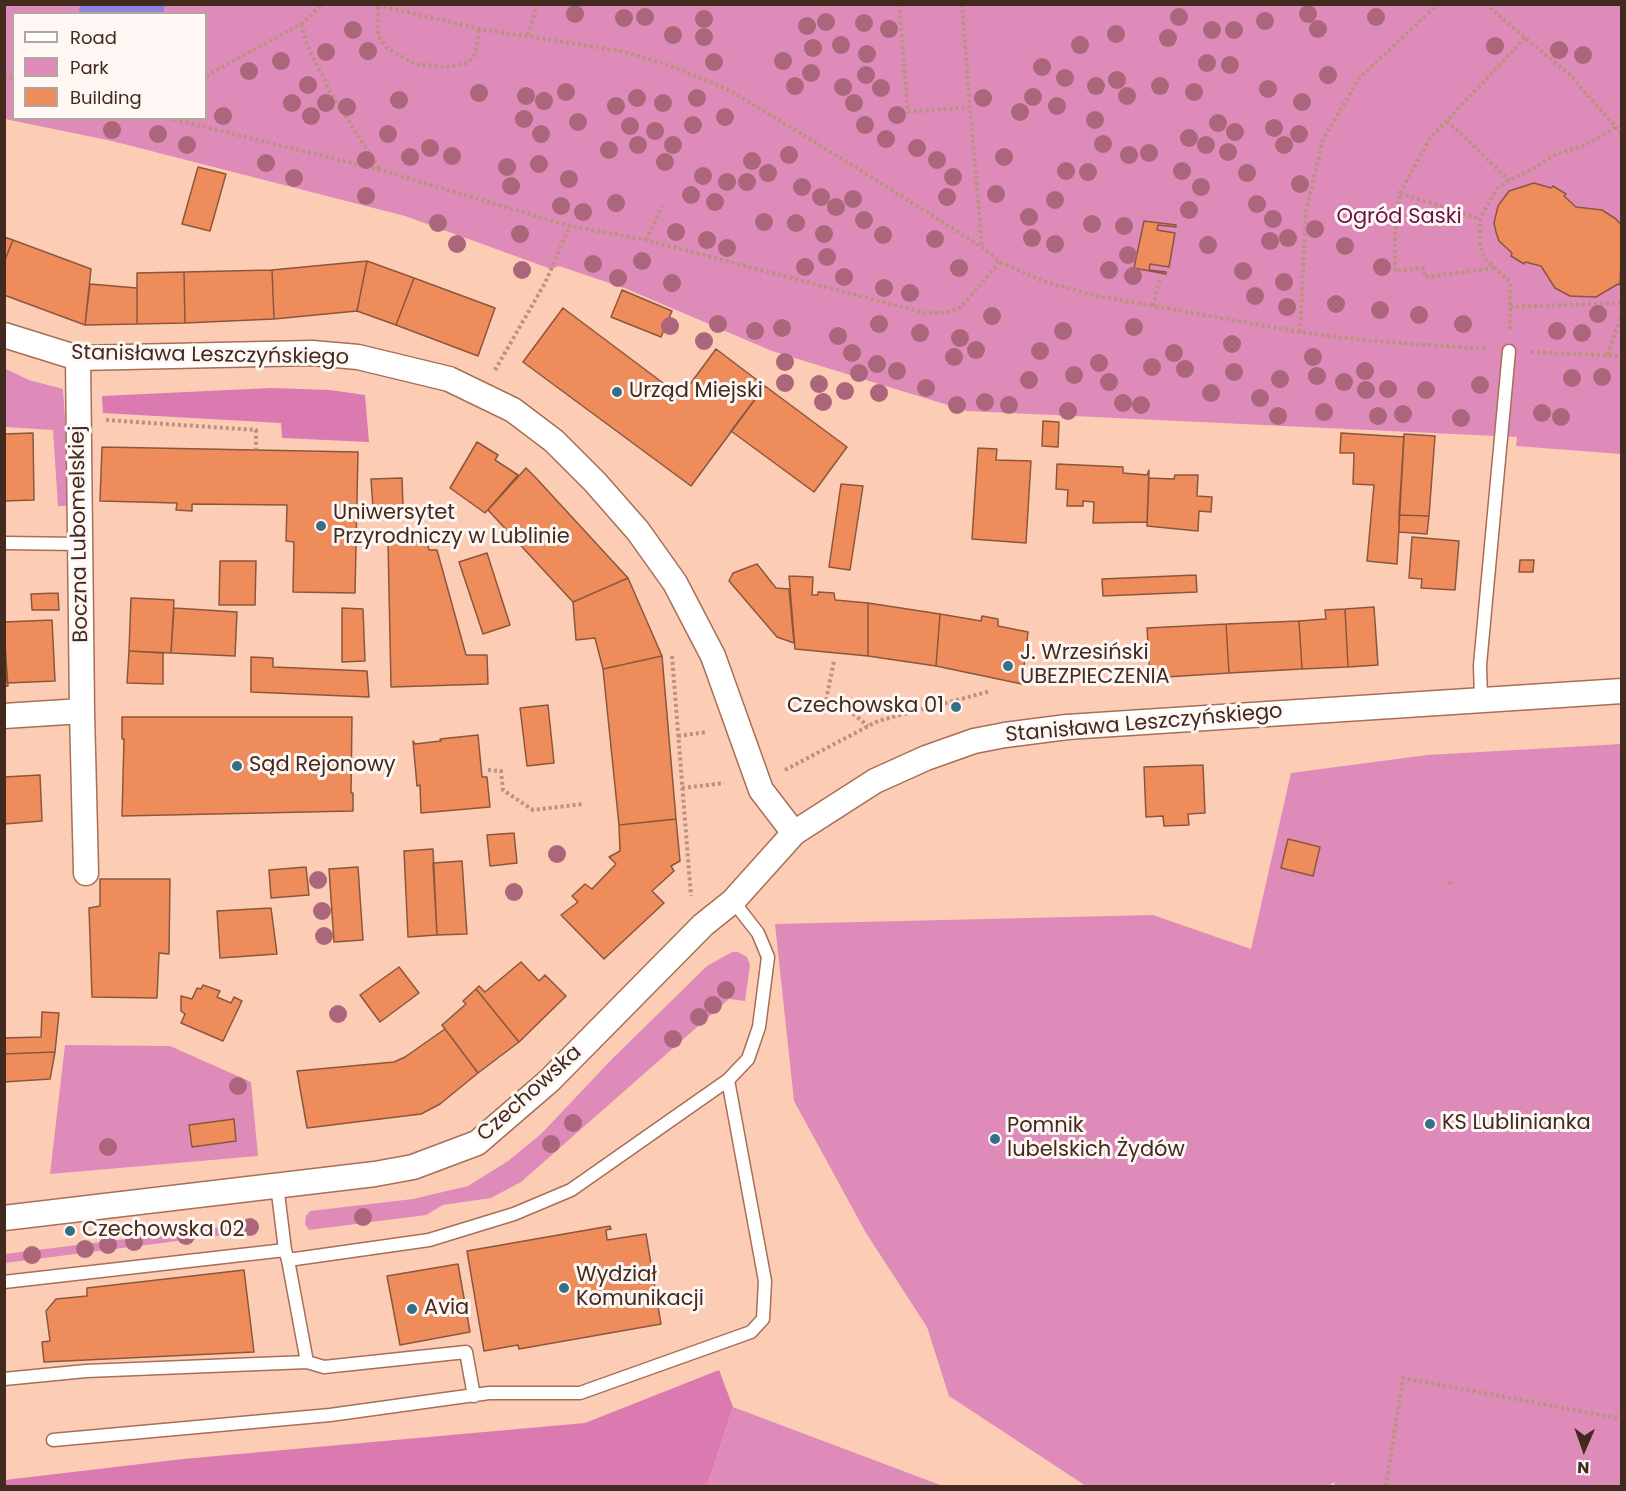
<!DOCTYPE html>
<html>
<head>
<meta charset="utf-8">
<style>
	body { margin:0 }
	#map { position:relative; width:1626px; height:1491px; overflow:hidden; background:#fdccb5; font-family:Poppins,sans-serif }
	canvas { display:block }
	.frame { position:absolute; inset:0; border:6px solid #422a1f; pointer-events:none }
	.legend { position:absolute; left:12px; top:12px; width:195px; height:108px; box-sizing:border-box; background:#fef7f4; border:2px solid #b3a59f; margin:0; padding:8px 10px; list-style:none; font-size:18px; color:#422a1f }
	.legend li { display:flex; align-items:center; gap:12px; height:30px }
	.legend b { width:30px; border:2px solid #b3a59f }
	.north { position:absolute; left:1554px; top:1419px; width:60px; height:60px; -webkit-text-stroke:4px #fef7f4; paint-order:stroke; rotate:182deg; font-size:16px; font-weight:700; line-height:24px; text-align:center; color:#422a1f }
	.north::after { content:''; display:block; margin:auto; width:21px; height:27px; background:#422a1f; clip-path:polygon(50% 0,100% 100%,50% 72%,0 100%) }
</style>
</head>
<body>
<div id="map">
<canvas width="1626" height="1491"></canvas>
<div class="frame"></div>
<ul class="legend">
<li><b style="height:8px;background:#fff"></b>Road</li>
<li><b style="height:16px;background:#df8bba"></b>Park</li>
<li><b style="height:16px;background:#ee8c5c"></b>Building</li>
</ul>
<div class="north">N</div>
</div>
<script>
const context = document.querySelector('canvas').getContext('2d');
context.lineJoin = 'round';
function fill(path, color) { context.fillStyle = color; context.fill(path, 'evenodd'); }
const toPath = rows => new Path2D(rows.map(r => 'M' + r).join(''));
function stroke(path, color, width, dash) { context.strokeStyle = color; context.lineWidth = width; context.lineCap = dash ? 'butt' : 'round'; context.setLineDash(dash || []); context.stroke(path); }
function label(font, color, halo, rows, align = 'center') {
  context.font = font + ' Poppins,sans-serif'; context.lineWidth = 6; context.setLineDash([]); context.textBaseline = 'middle'; context.strokeStyle = halo; context.fillStyle = color; for (const [text, x, y, turn = 0] of rows) {
    context.save(); context.translate(x, y); context.rotate((+turn || 0) * Math.PI / 180); context.textAlign = isNaN(turn) ? turn : align; if (halo) context.strokeText(text, 0, 0); context.fillText(text, 0, 0); context.restore();
  }
}
const green = toPath([
	[4,5,1621,5,1621,454,1516,446,1517,437,967,411,772,351,627,289,559,266,551,269,405,216,112,141,5,119],
	[14,14,206,14,206,118,14,118],
	[4,368,29,380,63,389,71,506,58,506,53,430,5,427],
	[1621,744,1621,1486,1334,1486,1335,1482,1328,1486,1086,1486,949,1396,927,1327,866,1233,794,1101,775,924,1153,915,1251,949,1291,773,1427,755],
	[732,952,738,952,747,957,750,965,745,1001,729,999,521,1182,491,1198,443,1205,426,1215,309,1230,305,1224,306,1216,310,1211,413,1199,468,1186,508,1161,541,1134,612,1059,707,966],
	[65,1045,170,1046,251,1082,258,1156,50,1174],
	[255,1223,256,1231,5,1263,5,1254],
	[733,1407,943,1486,707,1486]
]);
const forest = toPath([
	[271,388,330,390,365,395,369,442,282,438,281,423,103,413,102,396],
	[719,1370,733,1407,707,1486,5,1486,5,1480,183,1459,585,1423]
]);
const water = toPath([
	[80,5,80,4,165,5,163,13,79,13]
]);
const building = toPath([
	[198,167,226,174,210,231,182,224,198,167],
	[1534,183,1551,188,1553,186,1566,194,1564,196,1576,207,1602,210,1616,219,1622,226,1620,285,1618,284,1596,297,1570,296,1555,288,1541,266,1525,262,1524,264,1511,256,1512,253,1499,241,1496,232,1494,223,1498,206,1509,191,1534,183],
	[1144,221,1176,225,1176,227,1158,225,1157,230,1175,233,1169,267,1150,264,1149,270,1166,272,1166,274,1134,268,1144,221],
	[4,237,13,240,4,262,4,237],
	[13,240,91,269,85,325,4,295,4,262,13,240],
	[367,261,414,278,396,325,357,311,367,261],
	[367,261,357,311,274,319,272,270,367,261],
	[272,270,274,319,185,323,184,272,272,270],
	[184,272,185,323,137,324,137,273,184,272],
	[414,278,495,308,478,356,396,325,414,278],
	[90,284,137,288,137,324,85,325,90,284],
	[622,290,672,311,661,337,611,317,622,290],
	[563,308,663,383,661,385,679,399,716,349,765,386,691,486,523,362,563,308],
	[765,386,847,447,814,492,731,431,765,386],
	[1043,421,1059,422,1058,447,1042,446,1043,421],
	[33,433,34,500,4,501,4,434,33,433],
	[1341,433,1404,437,1397,564,1367,561,1374,485,1353,484,1354,453,1340,453,1341,433],
	[1404,434,1435,436,1429,516,1399,515,1404,434],
	[477,442,498,455,495,460,518,475,485,513,450,488,477,442],
	[102,447,358,452,355,593,293,592,294,542,286,541,287,505,192,504,192,511,176,510,177,503,100,501,102,447],
	[978,448,997,449,996,460,1031,461,1026,543,972,539,978,448],
	[1057,464,1123,467,1123,473,1147,475,1149,470,1147,522,1093,523,1094,502,1083,501,1083,506,1067,506,1068,490,1056,489,1057,464],
	[526,468,536,478,628,578,573,602,488,510,526,468],
	[1175,475,1198,475,1197,496,1212,497,1211,512,1199,511,1198,531,1147,526,1149,478,1174,479,1175,475],
	[402,478,403,507,373,508,371,479,402,478],
	[841,484,863,486,850,570,829,567,841,484],
	[1399,515,1429,516,1427,534,1399,532,1399,515],
	[1412,537,1459,541,1455,590,1421,588,1422,579,1409,578,1412,537],
	[388,541,427,542,429,550,437,550,466,655,487,655,488,684,391,687,388,541],
	[487,553,510,625,483,634,459,562,487,553],
	[1520,560,1534,560,1533,572,1519,572,1520,560],
	[220,561,256,561,255,605,219,605,220,561],
	[757,564,776,588,789,589,794,643,777,637,729,581,733,573,757,564],
	[1196,575,1197,592,1103,596,1102,579,1196,575],
	[789,576,813,577,812,595,818,595,818,592,834,593,835,600,868,603,868,656,795,649,789,576],
	[628,578,662,656,603,669,595,638,576,640,573,602,628,578],
	[58,593,59,610,32,610,31,594,58,593],
	[131,598,174,600,171,653,129,651,131,598],
	[868,603,940,614,936,666,868,656,868,603],
	[1374,607,1378,665,1348,667,1345,609,1374,607],
	[174,608,237,612,235,656,171,653,174,608],
	[342,608,363,609,365,661,342,662,342,608],
	[1345,609,1348,667,1302,669,1299,621,1326,619,1325,610,1345,609],
	[940,614,981,621,982,616,998,619,998,626,1028,632,1022,684,936,666,940,614],
	[52,620,55,681,7,683,4,622,52,620],
	[1299,621,1302,669,1229,673,1226,624,1299,621],
	[1226,624,1229,673,1150,678,1147,628,1226,624],
	[4,634,8,686,4,686,4,634],
	[129,651,163,653,163,684,127,683,129,651],
	[662,656,676,819,619,825,603,669,662,656],
	[251,657,273,658,273,667,367,671,369,697,251,692,251,657],
	[548,705,554,763,527,766,520,708,548,705],
	[122,717,352,717,351,793,353,793,353,811,122,816,124,739,122,739,122,717],
	[478,735,482,777,487,777,490,807,421,813,420,785,417,786,413,741,415,744,441,741,440,739,478,735],
	[1203,765,1205,813,1188,814,1189,825,1164,826,1163,816,1146,817,1144,767,1203,765],
	[40,775,42,821,4,824,4,777,40,775],
	[676,819,680,861,671,866,674,871,652,891,664,903,604,959,561,915,578,902,572,896,585,884,592,889,616,864,609,857,620,851,619,825,676,819],
	[514,833,517,863,490,866,487,835,514,833],
	[1288,839,1320,847,1313,876,1281,868,1288,839],
	[433,849,437,935,408,937,404,851,433,849],
	[462,861,467,934,437,935,433,863,462,861],
	[306,867,309,895,271,898,269,870,306,867],
	[358,867,363,940,334,942,329,869,358,867],
	[100,879,170,879,169,954,159,953,157,998,92,997,89,908,100,906,100,879],
	[271,908,277,954,220,958,217,911,271,908],
	[521,962,539,981,545,975,566,996,519,1042,476,989,479,986,485,992,521,962],
	[399,967,419,993,380,1022,360,995,399,967],
	[203,985,220,991,217,997,231,1003,234,997,242,1001,223,1041,181,1023,185,1014,181,1011,181,996,192,999,197,988,201,989,203,985],
	[476,989,519,1042,478,1073,442,1025,466,1004,463,1001,476,989],
	[42,1012,59,1013,55,1052,4,1054,4,1038,41,1037,42,1012],
	[445,1029,478,1073,440,1104,421,1114,307,1128,297,1071,394,1062,405,1057,445,1029],
	[55,1052,50,1079,4,1082,4,1054,55,1052],
	[234,1119,236,1141,192,1147,189,1125,234,1119],
	[610,1226,611,1229,606,1230,607,1240,646,1234,661,1324,519,1349,518,1345,484,1351,467,1251,610,1226],
	[458,1264,470,1332,400,1345,387,1276,458,1264],
	[244,1270,254,1352,44,1362,42,1342,50,1341,46,1311,56,1299,87,1296,87,1288,244,1270]
]);
const path = toPath([
	[372,4,480,29,621,51,671,66,731,91,857,168,982,247,1000,262,1043,281,1092,295,1300,332,1360,340,1488,349],
	[899,4,908,112,970,107,982,247],
	[962,4,970,107],
	[1485,4,1570,75,1622,134],
	[378,7,378,36,386,47,414,64,446,67,467,63,474,56,480,29],
	[301,24,307,45,332,95,380,170],
	[528,35,537,4],
	[4,75,14,78],
	[206,76,301,24,323,4],
	[168,118,380,170,570,226,646,240,925,313,946,313,961,307,1000,262],
	[1447,121,1509,180],
	[1400,193,1480,219],
	[646,240,662,206],
	[1494,268,1425,277,1424,268,1395,271,1395,235,1400,193,1430,138,1526,37],
	[1153,306,1160,278],
	[1510,307,1622,303],
	[1510,329,1510,282,1484,258,1480,245,1480,219,1488,204,1497,189,1509,180,1535,168,1556,154,1586,145,1616,127],
	[1300,332,1306,211,1323,140,1359,78,1438,4],
	[1531,352,1622,356],
	[1607,355,1622,314],
	[495,370,545,283,570,226],
	[106,420,256,430,256,450],
	[672,656,691,896],
	[826,700,834,661],
	[839,702,868,726],
	[678,736,707,732],
	[488,770,501,771,503,790,533,810,583,804],
	[785,770,878,721,991,691],
	[682,788,724,783],
	[1449,882,1451,884],
	[1386,1486,1403,1378,1622,1419]
]);
const service = toPath([
	[4,543,80,544],
	[1481,699,1480,665,1509,351],
	[728,1080,748,1059,759,1027,768,957,758,933,733,901],
	[277,1185,285,1250],
	[288,1260,307,1362,324,1367,466,1352,474,1396],
	[4,1282,285,1250,288,1260,429,1240,514,1214,571,1190,728,1080,765,1281,763,1319,751,1332,580,1393,489,1393,330,1415,53,1440],
	[4,1379,86,1371,307,1362]
]);
const minor = toPath([
	[4,335,78,358,312,353,358,357,449,379,513,410,554,441,595,482,638,531,675,583,713,656,761,790,794,833],
	[82,711,86,873],
	[4,716,82,711,78,358],
	[4,1218,375,1174,413,1167,477,1143,549,1081,703,925,733,901,794,833,875,781,926,758,974,741,1005,735,1067,727,1622,691]
]);
const trees = [
	[575,14],
	[1308,14],
	[645,17],
	[1179,17],
	[1376,17],
	[624,18],
	[704,19],
	[1265,21],
	[826,22],
	[864,23],
	[807,26],
	[889,29],
	[1318,29],
	[353,30],
	[1212,30],
	[1234,30],
	[1116,34],
	[673,35],
	[704,37],
	[1168,38],
	[841,45],
	[1080,45],
	[1495,46],
	[813,48],
	[1559,50],
	[368,51],
	[326,52],
	[867,54],
	[1583,55],
	[281,61],
	[783,61],
	[714,62],
	[1207,63],
	[1230,65],
	[1042,67],
	[249,71],
	[811,73],
	[866,75],
	[1328,75],
	[1065,78],
	[1117,80],
	[308,85],
	[795,86],
	[1096,86],
	[1160,86],
	[843,87],
	[881,88],
	[1268,89],
	[566,92],
	[1194,92],
	[479,93],
	[526,96],
	[1127,96],
	[1033,97],
	[637,98],
	[697,98],
	[983,98],
	[399,100],
	[544,101],
	[1302,102],
	[292,103],
	[326,103],
	[663,103],
	[854,103],
	[616,106],
	[1057,106],
	[347,107],
	[1020,112],
	[897,115],
	[223,116],
	[311,116],
	[725,117],
	[524,119],
	[1095,120],
	[578,122],
	[1218,123],
	[693,125],
	[865,125],
	[630,126],
	[1274,128],
	[112,130],
	[655,131],
	[1235,132],
	[158,134],
	[388,134],
	[541,134],
	[1299,134],
	[1189,138],
	[886,139],
	[1103,144],
	[187,145],
	[638,145],
	[673,145],
	[1206,145],
	[1284,145],
	[430,148],
	[917,148],
	[609,150],
	[1228,152],
	[1149,153],
	[789,155],
	[1129,155],
	[452,156],
	[410,157],
	[1004,157],
	[366,160],
	[937,160],
	[752,161],
	[665,162],
	[266,163],
	[539,164],
	[507,167],
	[1066,171],
	[1182,171],
	[1088,172],
	[768,173],
	[1247,173],
	[703,176],
	[953,177],
	[294,178],
	[569,179],
	[727,182],
	[747,182],
	[1300,184],
	[511,186],
	[802,187],
	[1201,187],
	[996,194],
	[691,195],
	[366,196],
	[821,197],
	[947,197],
	[853,199],
	[1055,200],
	[715,202],
	[616,203],
	[1257,204],
	[561,206],
	[836,207],
	[1189,210],
	[583,212],
	[1029,217],
	[1273,219],
	[864,220],
	[764,222],
	[438,223],
	[796,223],
	[1092,224],
	[1124,226],
	[1315,229],
	[676,232],
	[520,234],
	[824,234],
	[883,235],
	[1032,238],
	[1288,238],
	[935,239],
	[707,240],
	[1270,241],
	[457,244],
	[1055,244],
	[1208,245],
	[1345,246],
	[727,248],
	[1128,255],
	[827,257],
	[642,261],
	[593,264],
	[805,267],
	[1382,267],
	[959,268],
	[522,270],
	[1109,270],
	[1243,271],
	[1133,276],
	[844,277],
	[618,278],
	[1284,282],
	[672,283],
	[884,288],
	[910,293],
	[1255,296],
	[1336,304],
	[1287,307],
	[1380,310],
	[1598,314],
	[1419,315],
	[992,316],
	[718,324],
	[879,324],
	[1463,324],
	[670,326],
	[1134,327],
	[782,328],
	[755,331],
	[1063,331],
	[1557,331],
	[920,333],
	[1582,333],
	[838,336],
	[960,338],
	[704,341],
	[1232,344],
	[976,350],
	[1040,351],
	[852,353],
	[1174,353],
	[954,357],
	[1313,357],
	[785,362],
	[1099,363],
	[877,364],
	[1152,367],
	[1185,369],
	[897,371],
	[1365,371],
	[1234,372],
	[859,373],
	[1074,375],
	[1317,376],
	[1602,377],
	[1572,378],
	[1280,379],
	[1029,380],
	[1109,382],
	[1344,382],
	[785,383],
	[819,384],
	[1480,385],
	[926,388],
	[1388,389],
	[1366,390],
	[1426,390],
	[845,391],
	[879,393],
	[1211,393],
	[1260,398],
	[823,402],
	[985,402],
	[1123,403],
	[957,405],
	[1009,405],
	[1141,405],
	[1068,411],
	[1324,412],
	[1542,413],
	[1403,414],
	[1278,416],
	[1378,416],
	[1561,417],
	[1461,418],
	[557,854],
	[318,880],
	[514,892],
	[322,911],
	[324,936],
	[726,990],
	[713,1005],
	[338,1014],
	[699,1017],
	[673,1039],
	[238,1086],
	[573,1123],
	[551,1144],
	[108,1147],
	[363,1217],
	[250,1227],
	[226,1230],
	[186,1236],
	[134,1242],
	[108,1245],
	[85,1249],
	[32,1255]
];
const markers = [
	[617,392,6,"#347087"],
	[321,526,6,"#347087"],
	[1008,666,6,"#347087"],
	[956,707,6,"#347087"],
	[237,766,6,"#347087"],
	[1430,1124,6,"#347087"],
	[995,1139,6,"#347087"],
	[70,1231,6,"#347087"],
	[564,1288,6,"#347087"],
	[412,1309,6,"#347087"]
];
const parkNames = [
	["Ogród Saski",1399,218]
];
const streetNames = [
	["Stanisława Leszczyńskiego",210,356,1],
	["Boczna Lubomelskiej",80,534,-91],
	["Stanisława Leszczyńskiego",1144,724,-5],
	["Czechowska",530,1094,-42]
];
const poiNames = [
	["Urząd Miejski",629,392],
	["Uniwersytet",333,514],
	["Przyrodniczy w Lublinie",333,538],
	["J. Wrzesiński",1020,654],
	["UBEZPIECZENIA",1020,678],
	["Czechowska 01",944,707,"right"],
	["Sąd Rejonowy",249,766],
	["KS Lublinianka",1442,1124],
	["Pomnik",1007,1127],
	["lubelskich Żydów",1007,1151],
	["Czechowska 02",82,1231],
	["Wydział",576,1276],
	["Komunikacji",576,1300],
	["Avia",424,1309]
];
fill(green, '#df8bba');
fill(forest, '#da7ab1');
fill(water, '#8c84e1');
fill(building, '#ee8c5c');
stroke(building, '#8c563d', 1.5);
stroke(service, '#a76f55', 15);
stroke(minor, '#a76f55', 27);
stroke(path, '#ba927f', 4, [3, 3]);
stroke(service, '#fff', 12);
stroke(minor, '#fff', 24);
context.fillStyle = '#ac667b';
for (const [x, y] of trees) { context.beginPath(); context.arc(x, y, 9, 0, 2 * Math.PI); context.fill(); }
for (const [x, y, r, color] of markers) { const dot = new Path2D(); dot.arc(x, y, r, 0, 2 * Math.PI); context.fillStyle = color; context.fill(dot); stroke(dot, '#fef7f4', 2); }
label('21px', '#69134b', '#fef7f4', parkNames);
label('21px', '#422a1f', '#fef7f4', streetNames);
label('21px', '#422a1f', '#fef7f4', poiNames, 'left');
</script>
</body>
</html>
